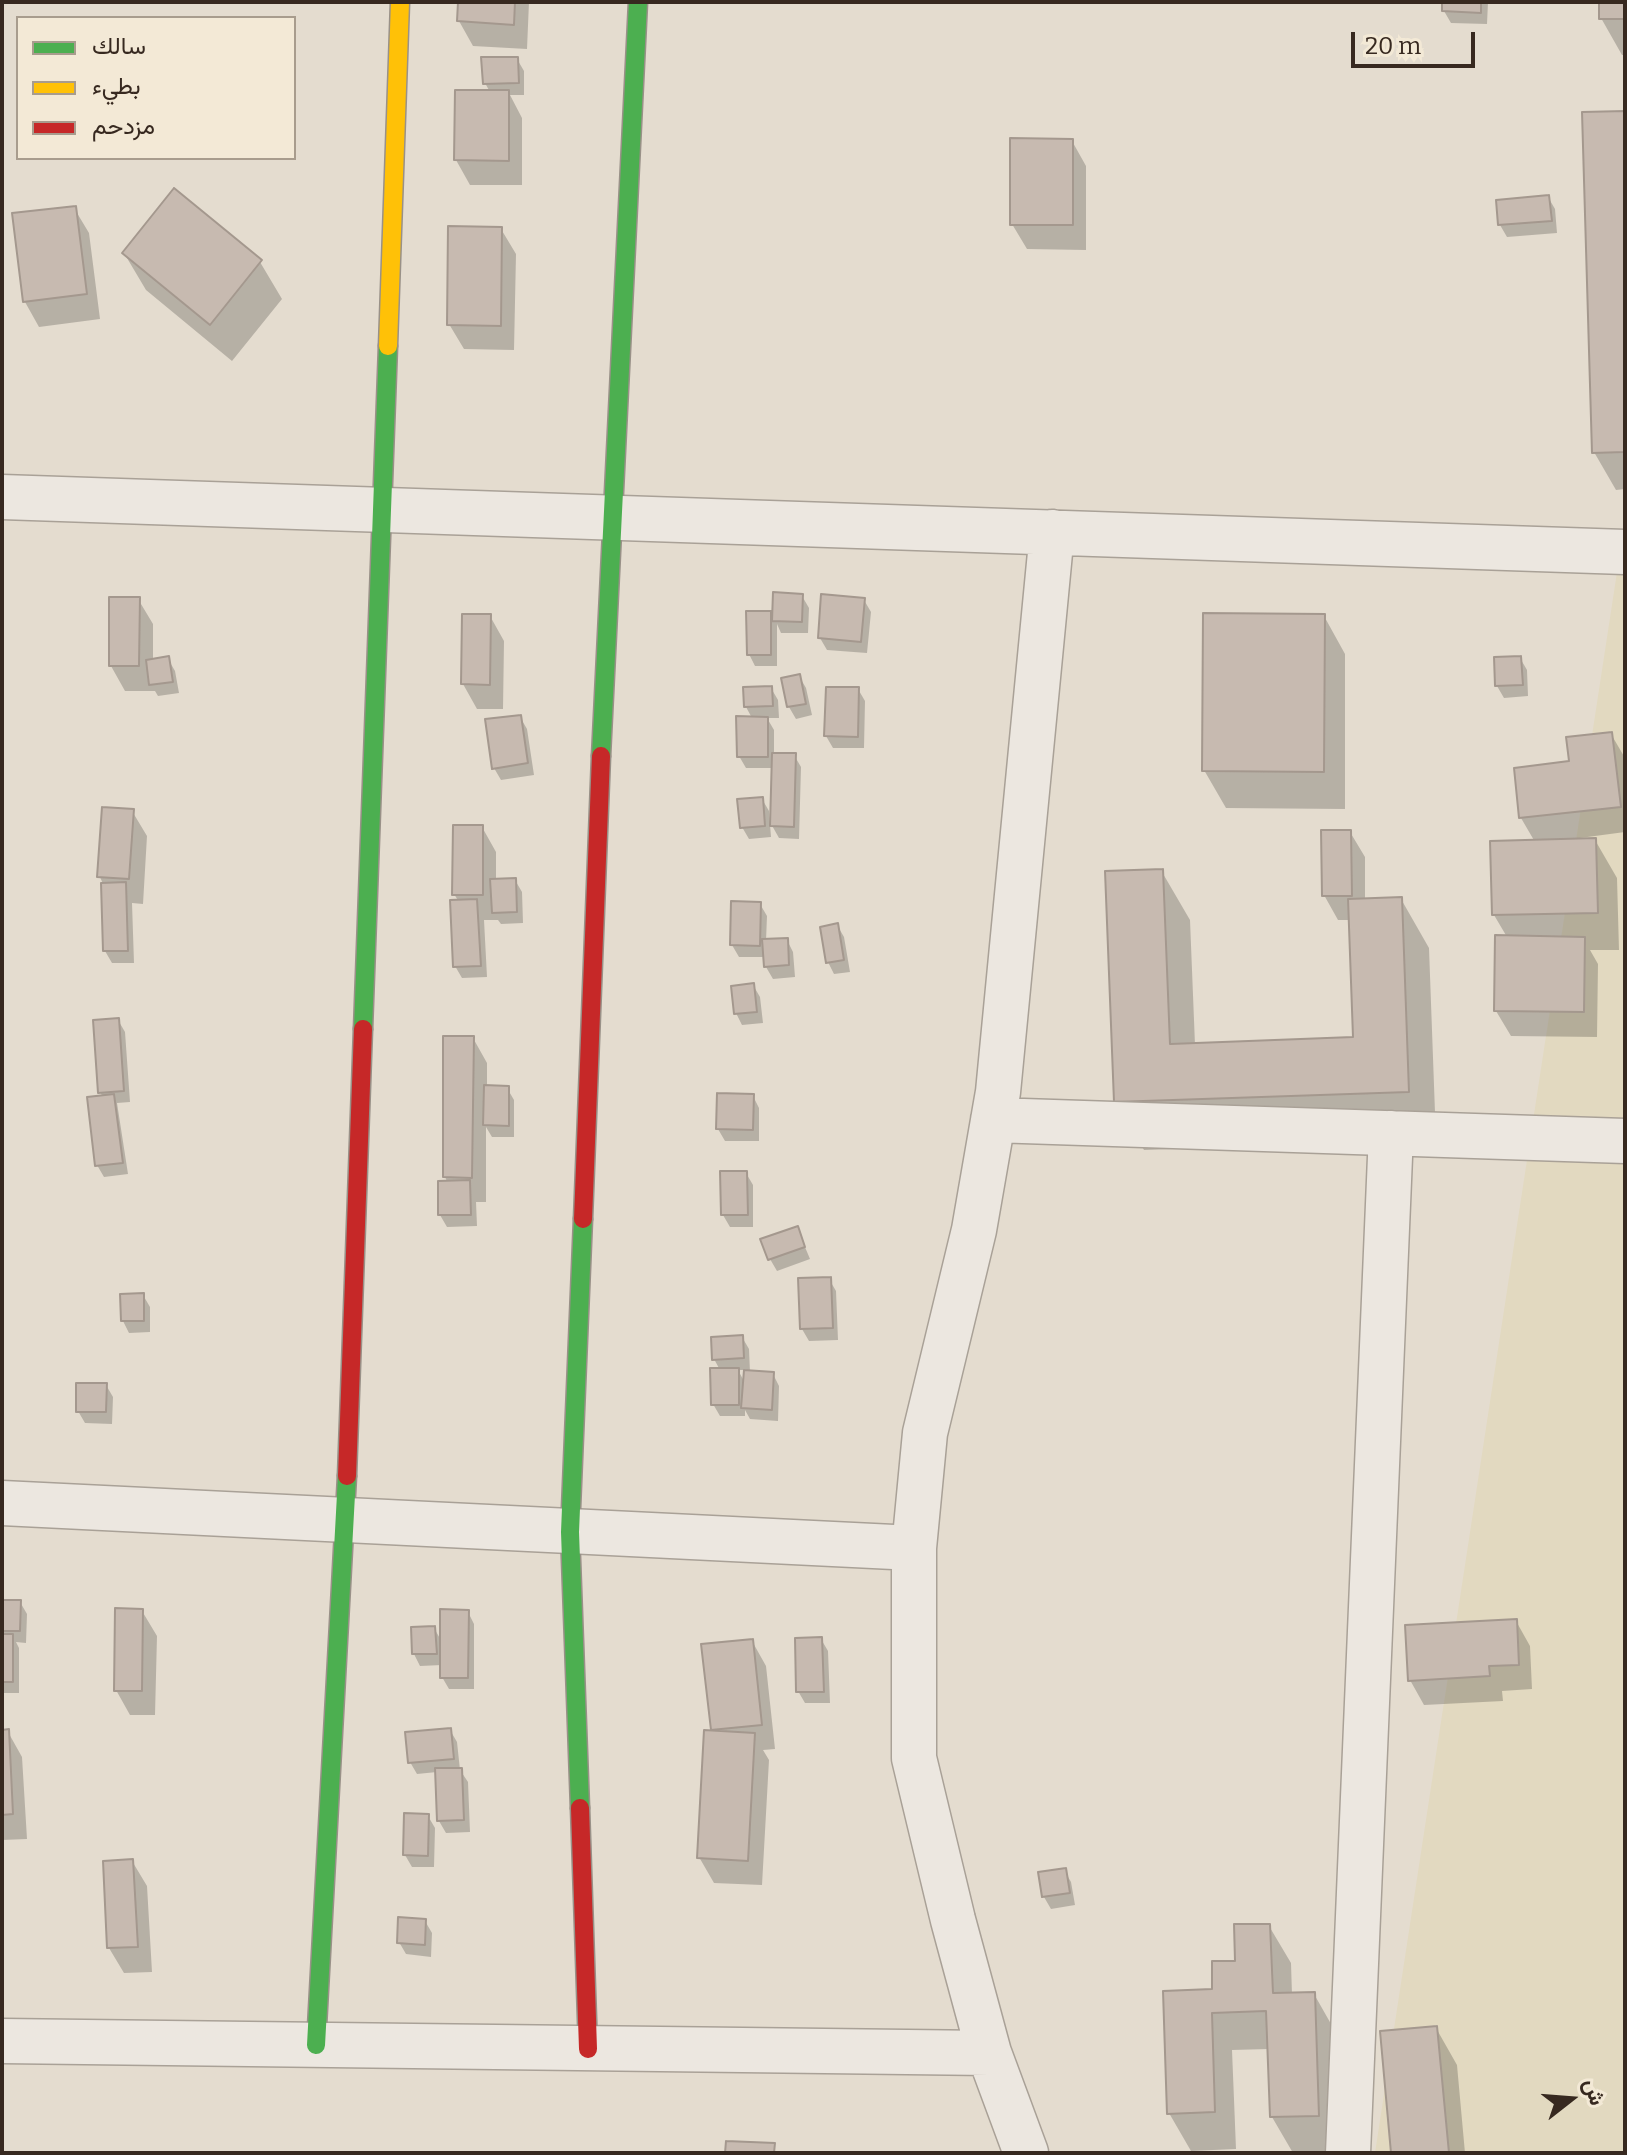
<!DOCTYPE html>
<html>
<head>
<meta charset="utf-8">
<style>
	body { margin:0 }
	#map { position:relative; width:1627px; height:2155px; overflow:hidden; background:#e4dccf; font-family:Bitter,Vazirmatn,serif }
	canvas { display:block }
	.frame { position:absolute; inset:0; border:4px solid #372920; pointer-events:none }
	.legend { position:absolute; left:16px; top:16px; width:280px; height:144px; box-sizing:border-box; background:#f3e9d6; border:2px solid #a89c8d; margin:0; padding:10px 14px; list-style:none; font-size:24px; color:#372920 }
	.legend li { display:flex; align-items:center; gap:16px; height:40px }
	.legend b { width:40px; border:2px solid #a89c8d }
	.north { position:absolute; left:1531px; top:2059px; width:80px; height:80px; -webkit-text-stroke:6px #f3e9d6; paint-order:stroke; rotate:73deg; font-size:22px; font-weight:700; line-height:32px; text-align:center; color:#372920 }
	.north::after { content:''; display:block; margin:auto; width:28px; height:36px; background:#372920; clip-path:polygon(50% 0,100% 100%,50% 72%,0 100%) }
	.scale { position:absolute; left:1351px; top:32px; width:124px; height:36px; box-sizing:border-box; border:4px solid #372920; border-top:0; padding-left:10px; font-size:24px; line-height:28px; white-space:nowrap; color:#372920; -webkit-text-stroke:6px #f3e9d6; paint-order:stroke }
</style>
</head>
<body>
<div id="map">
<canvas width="1627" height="2155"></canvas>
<div class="frame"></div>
<ul class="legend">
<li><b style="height:10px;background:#4caf50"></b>سالك</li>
<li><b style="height:10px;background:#ffc107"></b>بطيء</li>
<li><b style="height:10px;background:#c62828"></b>مزدحم</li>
</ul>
<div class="north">ش</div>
<div class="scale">20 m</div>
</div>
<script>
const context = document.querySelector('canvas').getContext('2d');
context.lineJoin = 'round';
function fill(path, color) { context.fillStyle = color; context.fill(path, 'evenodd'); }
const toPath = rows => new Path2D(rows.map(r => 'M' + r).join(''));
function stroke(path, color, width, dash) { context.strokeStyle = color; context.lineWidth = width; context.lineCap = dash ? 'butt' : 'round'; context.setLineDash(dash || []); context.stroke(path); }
const farmland = toPath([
	[1625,520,1625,2153,1375,2153]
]);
const shadow = toPath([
	[460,2,529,2,527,49,473,46,459,21],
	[1444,2,1488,2,1487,24,1451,23,1444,11],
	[1601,2,1625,2,1625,55,1622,55,1601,18],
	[517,59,524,71,524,95,510,95,522,118,522,185,470,185,456,160,490,92,485,83],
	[1625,113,1625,489,1616,490,1594,452],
	[1072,141,1086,166,1086,250,1027,249,1012,224],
	[1548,197,1555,209,1557,233,1507,237,1500,225],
	[74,208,89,233,100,319,39,327,25,302],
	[501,229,516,254,514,350,464,349,449,324],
	[124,253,260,262,282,299,232,361,146,290],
	[775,595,802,596,809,608,808,633,781,633,777,624,777,666,755,666,749,654,770,613,774,621],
	[138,599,153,624,153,661,168,659,175,671,179,693,158,696,155,691,125,691,111,666],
	[864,600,871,612,867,653,827,650,820,638],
	[490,616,504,641,503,709,477,709,463,684],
	[1324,616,1345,654,1345,809,1226,808,1204,770],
	[1520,658,1527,670,1528,696,1504,698,1497,686],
	[799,676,806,688,812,715,796,719,789,707],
	[771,688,778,700,779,718,767,718,774,730,774,755,794,755,801,767,799,839,779,838,770,822,772,822,774,768,746,768,739,756,752,718,746,707],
	[858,689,865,701,864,748,833,748,826,736],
	[520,717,527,729,534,775,501,780,494,768],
	[1611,734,1625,758,1625,832,1580,838,1580,841,1595,840,1617,878,1619,950,1590,950,1598,964,1597,1037,1511,1036,1496,1011,1507,937,1494,915,1535,842,1521,818,1571,763],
	[762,799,769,811,771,837,749,839,742,827],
	[132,811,147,836,143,904,132,903,134,963,112,963,105,951,103,884,100,877],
	[482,827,496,852,496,881,515,880,522,892,523,923,501,924,498,920,484,920,487,977,462,978,455,966,459,902,454,894],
	[1350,832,1365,857,1365,900,1401,899,1429,948,1436,1140,1144,1150,1116,1102,1162,872,1190,920,1195,1045,1355,1039,1351,920,1338,920,1324,895],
	[760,904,767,916,766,941,787,940,793,952,795,977,773,979,766,967,765,957,739,957,732,945],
	[837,925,844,937,850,972,834,974,828,962],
	[753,985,760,997,763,1023,742,1025,736,1013],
	[118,1020,125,1032,130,1102,117,1103,128,1174,104,1177,97,1165,103,1097,100,1092],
	[473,1038,487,1063,487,1087,507,1088,514,1100,514,1137,492,1137,486,1127,486,1202,476,1202,477,1226,447,1227,440,1215,448,1183,445,1177],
	[753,1096,759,1108,759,1141,725,1141,718,1129],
	[746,1173,753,1185,753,1227,730,1227,723,1215],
	[797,1228,810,1259,777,1271,770,1259],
	[829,1279,836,1291,838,1340,809,1341,802,1329],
	[143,1295,150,1307,150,1332,129,1333,123,1321],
	[742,1337,749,1349,750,1373,773,1374,779,1386,778,1421,750,1419,745,1410,745,1416,720,1416,713,1404,720,1370,714,1359],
	[738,1370,746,1370,745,1383],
	[106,1385,113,1397,112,1424,85,1423,78,1411],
	[2,1602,20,1602,27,1614,26,1643,16,1642,19,1648,19,1693,2,1693],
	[142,1611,157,1636,155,1715,130,1715,116,1690],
	[468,1612,474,1624,474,1689,449,1689,442,1677,442,1665,420,1666,414,1654,434,1628,442,1642],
	[1516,1621,1530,1646,1532,1689,1502,1691,1503,1701,1424,1705,1410,1680],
	[821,1639,828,1651,830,1703,805,1703,798,1691],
	[752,1641,766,1666,775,1749,763,1750,769,1760,762,1885,714,1883,699,1857,713,1732,703,1646],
	[450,1730,457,1742,460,1770,468,1782,470,1832,446,1833,439,1821,437,1772,417,1774,410,1762],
	[2,1732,8,1732,22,1757,27,1839,2,1840],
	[428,1816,435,1828,434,1867,412,1867,405,1855],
	[132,1861,147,1886,152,1972,124,1973,109,1948],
	[1064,1870,1071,1882,1075,1905,1051,1909,1044,1897],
	[425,1921,432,1933,431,1957,406,1954,399,1942],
	[1269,1926,1291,1963,1292,1995,1314,1994,1335,2031,1339,2153,1293,2153,1272,2117,1269,2049,1232,2050,1236,2149,1191,2151,1169,2113,1214,1991],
	[1436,2028,1457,2065,1465,2153,1393,2153]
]);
const building = toPath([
	[458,2,515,2,514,25,457,21,458,2],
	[1442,2,1481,2,1481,13,1442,11,1442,2],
	[1599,2,1625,2,1625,19,1599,19,1599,2],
	[481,57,518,57,519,83,483,84,481,57],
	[455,90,509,90,509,161,454,160,455,90],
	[1625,111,1625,452,1592,453,1582,112,1625,111],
	[1010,138,1073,139,1073,225,1010,225,1010,138],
	[174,188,262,260,210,325,122,253,174,188],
	[1549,195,1552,221,1498,225,1496,200,1549,195],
	[76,206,87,294,23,302,12,213,76,206],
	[448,226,502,227,501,326,447,325,448,226],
	[773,592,803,594,802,622,772,621,773,592],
	[821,594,865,598,861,642,818,638,821,594],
	[109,597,140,597,139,666,109,666,109,597],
	[746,611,771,611,771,655,747,655,746,611],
	[1203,613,1325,614,1324,772,1202,771,1203,613],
	[462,614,491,614,490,685,461,684,462,614],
	[169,656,173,682,149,685,146,660,169,656],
	[1521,656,1523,685,1495,686,1494,657,1521,656],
	[800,674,806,704,787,707,781,678,800,674],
	[772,686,773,706,744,707,743,687,772,686],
	[826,687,859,687,858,737,824,736,826,687],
	[521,715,528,763,492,769,485,719,521,715],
	[736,716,768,717,768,757,737,757,736,716],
	[1612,732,1621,807,1519,818,1514,768,1569,761,1566,737,1612,732],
	[772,753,796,753,794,827,770,826,772,753],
	[763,797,765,826,740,828,737,799,763,797],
	[102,807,134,809,129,879,97,877,102,807],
	[453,825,483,825,483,895,452,895,453,825],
	[1321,830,1351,830,1352,896,1322,896,1321,830],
	[1596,838,1598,913,1492,915,1490,841,1596,838],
	[1163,869,1170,1044,1353,1037,1348,899,1402,897,1409,1092,1114,1102,1105,871,1163,869],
	[516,878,517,912,492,913,490,879,516,878],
	[126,882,128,951,103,951,101,883,126,882],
	[477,899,481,966,453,967,450,900,477,899],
	[731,901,761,902,760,946,730,945,731,901],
	[838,923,844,960,826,963,820,927,838,923],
	[1495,935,1585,937,1584,1012,1494,1011,1495,935],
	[788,938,789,965,764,967,762,939,788,938],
	[754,983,757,1012,734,1014,731,986,754,983],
	[119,1018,124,1091,98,1093,93,1020,119,1018],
	[443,1036,474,1036,472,1178,443,1177,443,1036],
	[484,1085,509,1086,509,1126,483,1125,484,1085],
	[717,1093,754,1094,753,1130,716,1129,717,1093],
	[114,1094,123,1163,95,1166,87,1097,114,1094],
	[720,1171,747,1171,748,1215,721,1215,720,1171],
	[470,1180,471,1215,438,1215,438,1181,470,1180],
	[798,1226,805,1247,768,1260,760,1239,798,1226],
	[831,1277,833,1328,800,1329,798,1278,831,1277],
	[144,1293,144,1321,121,1321,120,1294,144,1293],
	[743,1335,744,1358,712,1360,711,1337,743,1335],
	[710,1368,739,1368,739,1405,711,1405,710,1368],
	[744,1370,774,1372,772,1410,741,1408,744,1370],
	[76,1383,107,1383,106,1412,76,1412,76,1383],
	[2,1600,21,1600,20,1631,2,1631,2,1600],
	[115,1608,143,1609,142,1691,114,1691,115,1608],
	[440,1609,469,1610,468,1678,440,1678,440,1609],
	[1517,1619,1519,1665,1489,1666,1490,1676,1408,1681,1405,1625,1517,1619],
	[435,1626,437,1654,412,1654,411,1627,435,1626],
	[2,1634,13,1634,13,1682,2,1682,2,1634],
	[822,1637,824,1692,796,1692,795,1638,822,1637],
	[753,1639,762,1725,711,1730,701,1644,753,1639],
	[451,1728,454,1759,408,1763,405,1732,451,1728],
	[9,1729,13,1814,2,1815,2,1730,9,1729],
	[704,1730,755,1733,748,1861,697,1858,704,1730],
	[435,1768,462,1768,464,1820,437,1821,435,1768],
	[404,1813,429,1814,428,1856,403,1855,404,1813],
	[133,1859,138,1947,107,1948,103,1861,133,1859],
	[1066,1868,1070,1893,1042,1897,1038,1872,1066,1868],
	[398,1917,426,1919,425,1945,397,1943,398,1917],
	[1234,1924,1270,1924,1273,1993,1315,1992,1319,2116,1270,2117,1266,2011,1212,2013,1215,2112,1167,2114,1163,1991,1212,1989,1212,1961,1235,1961,1234,1924],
	[1437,2026,1449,2153,1391,2153,1380,2031,1437,2026],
	[726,2141,775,2143,774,2153,725,2153,726,2141]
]);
const street = toPath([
	[2,497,1625,552],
	[993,1120,1625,1141],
	[2,1503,914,1548],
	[2,2041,989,2053],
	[1026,2153,989,2053,953,1920,914,1758,914,1548,925,1433,974,1230,998,1092,1052,532],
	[1348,2153,1391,1133]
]);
const fast = toPath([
	[601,756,638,2],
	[363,1029,388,346],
	[580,1808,570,1532,583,1219],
	[316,2045,347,1476]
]);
const slow = toPath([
	[388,346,400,2]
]);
const jam = toPath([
	[583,1219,601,756],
	[347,1476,363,1029],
	[580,1808,588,2049]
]);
fill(farmland, '#e2d9c0');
fill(shadow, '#0003');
fill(building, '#c7bab0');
stroke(building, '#a4988e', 2);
stroke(street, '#a9a197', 47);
stroke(fast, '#999188', 21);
stroke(slow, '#999188', 21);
stroke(jam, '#999188', 21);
stroke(street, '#ece7e0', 44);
stroke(fast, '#4caf50', 18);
stroke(slow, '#ffc107', 18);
stroke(jam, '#c62828', 18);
</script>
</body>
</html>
